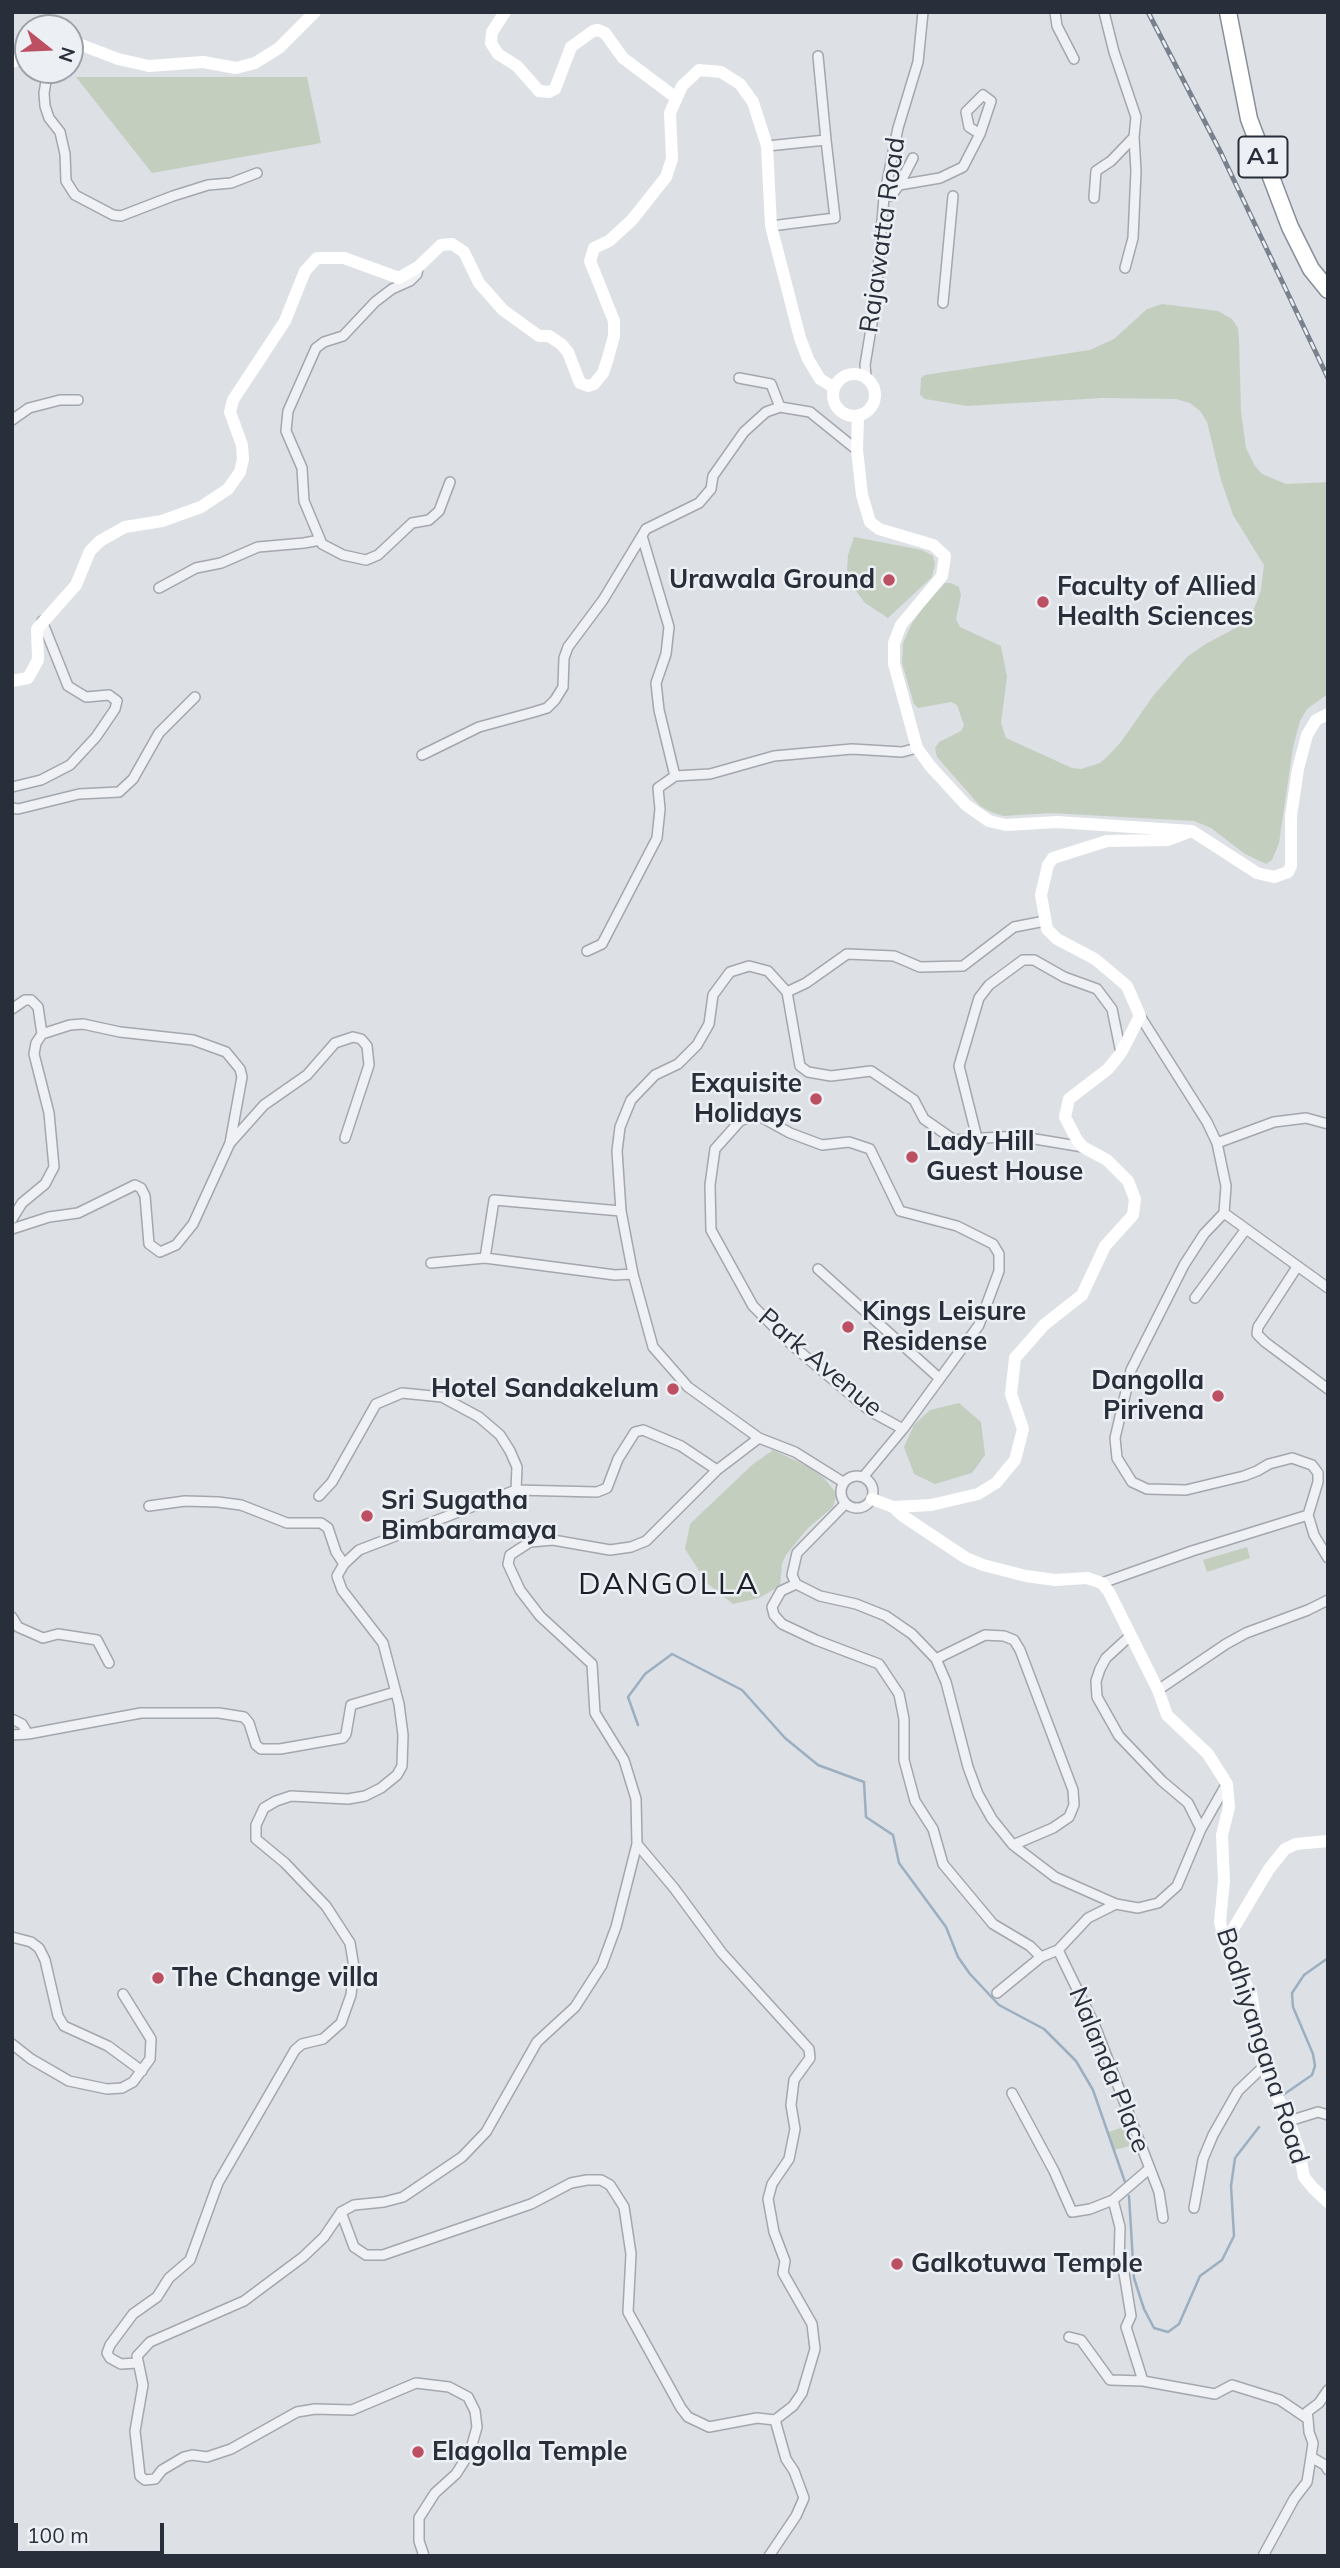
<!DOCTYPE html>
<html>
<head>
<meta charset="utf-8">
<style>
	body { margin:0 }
	#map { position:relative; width:1340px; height:2568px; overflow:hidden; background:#dde0e5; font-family:Mulish,sans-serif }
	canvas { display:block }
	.frame { position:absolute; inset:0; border:14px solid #282f3a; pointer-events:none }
	.north { position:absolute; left:14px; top:14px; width:70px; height:70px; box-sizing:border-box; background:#eceff3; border:2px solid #9ea2a9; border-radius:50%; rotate:108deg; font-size:19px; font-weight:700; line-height:28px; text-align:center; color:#282f3a }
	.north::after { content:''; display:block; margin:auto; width:24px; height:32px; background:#bd4f63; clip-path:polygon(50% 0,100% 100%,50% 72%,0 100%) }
	.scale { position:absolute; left:14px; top:2523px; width:150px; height:32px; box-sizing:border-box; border:4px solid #282f3a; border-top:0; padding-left:9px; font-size:21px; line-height:24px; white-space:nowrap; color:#282f3a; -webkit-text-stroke:5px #eceff3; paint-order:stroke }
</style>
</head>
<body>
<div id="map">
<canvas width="1340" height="2568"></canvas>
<div class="frame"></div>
<div class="north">N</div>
<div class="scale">100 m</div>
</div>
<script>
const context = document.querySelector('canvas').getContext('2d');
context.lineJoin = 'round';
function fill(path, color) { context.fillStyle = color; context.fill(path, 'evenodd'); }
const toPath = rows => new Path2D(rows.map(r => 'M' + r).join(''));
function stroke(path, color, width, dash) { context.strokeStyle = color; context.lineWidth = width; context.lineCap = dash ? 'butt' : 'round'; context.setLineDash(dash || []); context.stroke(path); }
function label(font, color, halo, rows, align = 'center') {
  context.font = font + ' Mulish,sans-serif'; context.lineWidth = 5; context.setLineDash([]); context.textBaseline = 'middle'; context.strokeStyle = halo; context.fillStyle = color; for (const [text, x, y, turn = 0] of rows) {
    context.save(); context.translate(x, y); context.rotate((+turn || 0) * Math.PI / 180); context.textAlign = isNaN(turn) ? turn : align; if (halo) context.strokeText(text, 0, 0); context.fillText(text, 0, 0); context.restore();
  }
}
const green = toPath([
	[76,77,307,77,321,143,152,173],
	[1162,304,1218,311,1232,319,1238,328,1239,338,1241,412,1246,448,1255,466,1262,474,1286,484,1328,482,1328,694,1307,709,1300,721,1293,747,1279,843,1272,860,1266,864,1245,854,1211,828,1194,821,1051,813,1003,816,991,812,980,806,937,757,935,748,939,742,961,731,964,725,957,705,951,702,918,708,914,704,902,663,903,643,912,623,925,605,945,583,951,583,959,587,961,595,956,619,960,627,1001,646,1007,677,1001,723,1006,738,1072,768,1081,769,1100,763,1109,755,1121,742,1153,696,1187,657,1204,645,1243,624,1254,609,1261,590,1264,565,1233,515,1221,480,1207,422,1200,411,1190,403,1176,399,1102,398,967,406,925,399,920,395,921,378,925,375,1090,350,1114,339,1147,309],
	[854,537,922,550,933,556,935,564,932,577,888,618,865,603,850,583,847,569,848,555],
	[959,1403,981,1422,985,1455,972,1473,935,1484,914,1474,904,1447,914,1425,930,1410],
	[773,1450,807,1466,824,1478,837,1494,833,1507,808,1528,786,1555,782,1564,780,1586,759,1598,733,1604,707,1583,685,1549,690,1524,752,1465],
	[1247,1547,1250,1558,1207,1572,1203,1560],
	[1123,2127,1134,2145,1114,2150,1109,2132]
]);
const stream = toPath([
	[638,1725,628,1697,645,1674,672,1654,742,1690,785,1738,818,1765,864,1782,866,1817,893,1835,899,1863,946,1927,958,1957,970,1974,999,2005,1044,2029,1076,2061,1093,2090,1125,2182],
	[1283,2095,1312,2075,1315,2066,1313,2054,1293,2007,1292,1993,1304,1975,1328,1958],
	[1129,2196,1134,2278,1144,2309,1154,2328,1168,2332,1179,2324,1200,2276,1222,2260,1234,2236,1231,2186,1235,2158,1259,2127]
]);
const street = toPath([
	[1055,12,1057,26,1074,59],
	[818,56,826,140],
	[48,70,44,93,45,106,49,118,60,132,65,154,66,181,75,195,113,215,121,216,173,196,208,185,231,183,257,173],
	[767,146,826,140,835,218,771,226],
	[899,185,913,158],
	[891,196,899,185,940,178,963,167,980,134,991,101,983,95,966,112,969,127,980,134],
	[1094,198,1096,171,1111,161,1134,137,1136,117,1114,52,1104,12],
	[418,267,417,274,410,281,392,289,375,302,343,336,324,342,316,348,288,411,286,431,302,468,304,501,322,544,343,555,366,560,378,555,412,523,429,520,439,511,450,482],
	[1125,268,1133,238,1136,171,1134,137],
	[943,303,953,196],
	[866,376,865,365,875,305,884,197,898,128,918,62,923,12],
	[739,378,771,384,780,407],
	[12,420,29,408,60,400,78,400],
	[642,536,669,627,666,654,656,683,659,710,675,776],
	[159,588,196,568,221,563,258,547,304,543,320,540],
	[422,755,479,727,534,712,547,708,555,700,563,687,564,658,568,647,603,600,646,529,699,503,711,489,713,476,744,432,766,412,780,407,810,412,857,450],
	[12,787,41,780,70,765,96,737,115,709,117,701,109,695,86,697,68,686,42,621],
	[12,808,18,809,79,794,119,792,133,779,159,733,195,697],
	[587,951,602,944,657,838,660,809,658,788,675,776,710,774,774,756,852,749,902,752,917,748],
	[787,992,800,1066,808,1072,831,1076,871,1071,914,1100,924,1119,954,1140,1017,1136,1083,1147],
	[12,1009,25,1000,31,1000,38,1007,42,1034],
	[1140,1016,1207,1122,1217,1143,1226,1186,1224,1213,1204,1234,1184,1265,1131,1370,1115,1438,1117,1458,1132,1482,1147,1489,1186,1490,1244,1476,1257,1471,1269,1464,1292,1458,1312,1465,1318,1473,1318,1482,1308,1515],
	[977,1138,959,1066,979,998,989,985,1023,960,1034,960,1064,977,1097,989,1112,1009,1121,1053],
	[231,1142,264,1105,307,1075,335,1043,353,1037,361,1039,367,1046,369,1065,345,1138],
	[1217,1143,1274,1122,1306,1118,1328,1124],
	[1224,1213,1328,1288],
	[12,1219,22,1203,45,1184,54,1167,49,1113,34,1054,36,1043,42,1034,70,1025,83,1024,120,1032,193,1040,226,1052,240,1069,242,1077,230,1143,193,1224,176,1245,160,1252,149,1244,145,1196,141,1188,135,1185,78,1213,49,1217,12,1229],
	[485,1258,494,1200,621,1211],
	[431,1263,485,1258,615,1275,633,1274],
	[1297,1267,1258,1327,1257,1334,1265,1342,1328,1389],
	[818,1269,938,1377],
	[1195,1298,1246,1229],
	'841 1492a16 16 0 1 1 32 0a16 16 0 1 1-32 0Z',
	[864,1476,903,1429,979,1325,999,1271,999,1254,993,1244,957,1226,900,1211,870,1149,849,1142,822,1145,790,1133,761,1117,750,1117,740,1121,715,1149,710,1185,711,1230,753,1306,793,1346,870,1411,903,1429],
	[843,1482,795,1452,759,1438,688,1387,653,1347,633,1274,621,1211,617,1151,620,1127,631,1100,655,1075,678,1064,697,1045,709,1024,713,995,730,972,749,966,768,971,787,992,806,983,847,954,894,956,920,967,963,966,1014,927,1045,921],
	[319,1496,332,1482,376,1404,402,1393,442,1397,479,1417,500,1435,510,1451,517,1467,516,1490],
	[845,1504,797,1553,792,1575,796,1584,820,1596,856,1604,886,1616,912,1634,936,1659,946,1682,968,1767,978,1794,992,1819,1013,1845,1055,1877,1116,1904,1138,1908,1158,1903,1177,1886,1201,1829,1226,1785],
	[149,1506,185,1501,218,1502,241,1505,287,1523,321,1523,328,1528,336,1552,344,1564],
	[1308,1515,1314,1535,1328,1558],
	[1102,1583,1192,1551,1308,1515],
	[796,1584,781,1591,772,1607,774,1615,782,1624,816,1640,879,1664,899,1694,904,1719,904,1760,915,1801,933,1829,943,1864,993,1924,1030,1946,1041,1957],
	[12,1617,18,1627,43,1638,58,1634,97,1640,109,1663],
	[1130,1636,1106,1658,1100,1669,1096,1681,1097,1697,1119,1736,1162,1781,1188,1803,1201,1829],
	[936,1659,985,1635,1004,1636,1014,1640,1020,1650,1073,1790,1074,1805,1069,1817,1053,1828,1013,1845],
	[1158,1690,1226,1644,1246,1633,1308,1610,1328,1600],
	[12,1719,22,1724,28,1734],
	[12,1735,28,1734,141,1713,219,1713,244,1717,249,1723,256,1745,261,1749,280,1749,343,1738,346,1734,351,1705,395,1692],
	[12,1937,31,1942,39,1948,45,1960,58,2016,64,2026,108,2046,142,2071],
	[1058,1950,1095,2026,1159,2192,1163,2218],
	[997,1993,1041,1957,1058,1950,1088,1918,1116,1904],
	[12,2044,31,2059,69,2081,107,2089,122,2088,133,2082,150,2059,151,2039,123,1994],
	[1012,2093,1054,2171,1072,2212,1090,2209,1113,2200,1149,2169],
	[1289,2121,1318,2112,1328,2115],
	[1113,2200,1120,2227,1119,2264,1124,2273,1131,2316,1126,2327,1143,2381],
	[1194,2208,1203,2159,1213,2135,1238,2091,1263,2067],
	[341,2212,354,2247,366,2255,383,2255,531,2204,571,2183,587,2180,601,2180,610,2185,624,2207,631,2254,628,2312,681,2408,688,2417,709,2427,757,2418,775,2420,793,2406,802,2393,815,2349,812,2324,783,2273,785,2261,774,2232,768,2199,772,2184,789,2159,795,2129,791,2105,794,2080,810,2058,809,2049,722,1953,674,1888,637,1844],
	[1069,2337,1081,2340,1110,2380,1143,2381,1215,2394,1232,2385,1280,2400,1308,2419,1309,2432,1313,2443,1311,2457,1325,2465,1328,2470],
	[137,2363,121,2364,110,2358,107,2353,110,2345,133,2314,157,2297,169,2278,190,2260,218,2183,295,2050,302,2044,323,2039,341,2023,351,1995,354,1967,350,1943,326,1906,285,1863,256,1839,256,1825,264,1808,276,1801,291,1796,348,1799,365,1796,381,1788,397,1775,402,1766,403,1735,399,1704,383,1643,342,1590,337,1576,344,1564,359,1550,516,1490,597,1492,607,1488,618,1459,635,1432,643,1430,681,1446,717,1470],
	[1308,2419,1307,2412,1319,2403,1328,2390],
	[424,2556,419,2541,419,2518,435,2493,456,2474,470,2452,477,2427,475,2411,468,2397,449,2387,416,2383,352,2410,315,2409,297,2412,231,2449,207,2457,192,2455,184,2457,162,2470,155,2479,145,2480,140,2476,135,2431,143,2385,137,2356,150,2342,244,2301,303,2257,324,2237,341,2212,354,2205,384,2202,403,2197,462,2157,486,2132,537,2042,575,2007,602,1965,616,1927,637,1844,636,1799,624,1760,595,1713,592,1664,540,1616,520,1590,508,1564,510,1555,530,1542,553,1540,610,1550,631,1547,646,1541,717,1470,759,1438],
	[769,2556,796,2516,804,2498,794,2471,786,2459,775,2420],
	[1263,2556,1294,2499,1307,2482,1311,2457]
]);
const secondary = toPath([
	[505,12,492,32,491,43,498,54,517,66,539,91,549,92,555,89,571,47,593,31,598,30,605,33,623,58,675,97],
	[70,45,79,44,118,59,149,66,203,62,236,68,255,63,279,48,315,12],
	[12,62,28,56],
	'833 395a21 21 0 1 1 42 0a21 21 0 1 1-42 0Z',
	[858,416,857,450,862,495,870,522,879,529,933,545,945,556,942,576,901,625,894,643,894,664,917,748,931,767,966,805,989,821,1006,825,1057,822,1192,831,1257,873,1274,877,1288,872,1291,866,1291,816,1298,769,1307,735,1316,720,1328,714],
	[12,681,28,678,38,660,37,629,76,585,90,551,100,541,125,527,162,521,201,507,228,489,240,472,243,459,242,445,230,412,233,400,285,321,305,271,317,258,344,258,399,278,418,267,441,245,452,244,464,252,479,283,503,310,539,336,549,336,561,344,568,352,580,383,588,386,594,384,603,373,608,358,614,336,614,321,590,261,594,248,609,241,632,220,666,177,672,159,670,113,682,86,699,70,721,72,740,84,753,102,767,146,771,226,800,338,808,359,820,379,833,387],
	[872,1499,893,1507,903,1516,966,1558,983,1565,1026,1576,1055,1580,1087,1578,1102,1583,1109,1592,1158,1690,1167,1715,1208,1754,1227,1784,1229,1807,1222,1835,1224,1881,1220,1922,1227,1952,1251,1993,1263,2067,1289,2121,1299,2150,1304,2177,1313,2188,1328,2202],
	[893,1507,931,1505,978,1494,996,1483,1015,1460,1023,1429,1011,1394,1015,1358,1044,1325,1082,1295,1105,1246,1133,1215,1135,1199,1128,1181,1107,1160,1083,1147,1077,1140,1065,1117,1069,1099,1108,1069,1121,1053,1140,1016,1127,986,1095,959,1057,939,1047,929,1041,895,1048,865,1053,858,1107,841,1168,840,1192,831],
	[1226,1941,1269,1869,1285,1849,1296,1844,1328,1841]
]);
const highway = toPath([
	[1228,12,1249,119,1290,227,1311,269,1328,290]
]);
const rail = toPath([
	[1148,12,1221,153,1328,378]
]);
const markers = [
	[889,580,7,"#bd4f63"],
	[1043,602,7,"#bd4f63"],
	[816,1099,7,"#bd4f63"],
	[912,1157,7,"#bd4f63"],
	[848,1327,7,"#bd4f63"],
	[673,1389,7,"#bd4f63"],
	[1218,1396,7,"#bd4f63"],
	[367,1516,7,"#bd4f63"],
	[158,1978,7,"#bd4f63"],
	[897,2264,7,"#bd4f63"],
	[418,2452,7,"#bd4f63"]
];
const shields = [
	[1263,157,49]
];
const shieldNames = [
	["A1",1263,157]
];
const streetNames = [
	["Rajawatta Road",883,235,-82],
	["Park Avenue",820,1363,40],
	["Bodhiyangana Road",1262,2046,72],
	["Nalanda Place",1109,2070,68]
];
const poiNames = [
	["Urawala Ground",875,580,"right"],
	["Faculty of Allied",1057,587],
	["Health Sciences",1057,617],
	["Exquisite",802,1084,"right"],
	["Holidays",802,1114,"right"],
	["Lady Hill",926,1142],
	["Guest House",926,1172],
	["Kings Leisure",862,1312],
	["Residense",862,1342],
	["Dangolla",1204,1381,"right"],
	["Pirivena",1204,1411,"right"],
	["Hotel Sandakelum",659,1389,"right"],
	["Sri Sugatha",381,1501],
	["Bimbaramaya",381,1531],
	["The Change villa",172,1978],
	["Galkotuwa Temple",911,2264],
	["Elagolla Temple",432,2452]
];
const quarterNames = [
	["DANGOLLA",669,1585]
];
fill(green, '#c3cebf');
stroke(stream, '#9cafc1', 2.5);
stroke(street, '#a3a7ae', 12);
stroke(highway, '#868e9a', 19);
stroke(street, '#eff1f4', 9);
stroke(secondary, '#fff', 12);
stroke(highway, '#fff', 16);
stroke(rail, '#78818d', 5);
stroke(rail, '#eceff3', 2.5, [8]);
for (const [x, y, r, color] of markers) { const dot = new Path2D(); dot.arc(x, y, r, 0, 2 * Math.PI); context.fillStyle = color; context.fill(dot); stroke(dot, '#eceff3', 2.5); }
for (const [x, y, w] of shields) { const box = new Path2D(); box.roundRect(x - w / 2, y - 20.5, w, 41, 5); context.fillStyle = '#eceff3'; context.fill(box); stroke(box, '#282f3a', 2); }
label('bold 24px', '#282f3a', null, shieldNames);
label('26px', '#282f3a', '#eceff3', streetNames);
label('bold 26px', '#282f3a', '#eceff3', poiNames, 'left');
context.letterSpacing = '2px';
label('30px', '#1b202a', '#eceff3', quarterNames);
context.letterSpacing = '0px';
</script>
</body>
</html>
